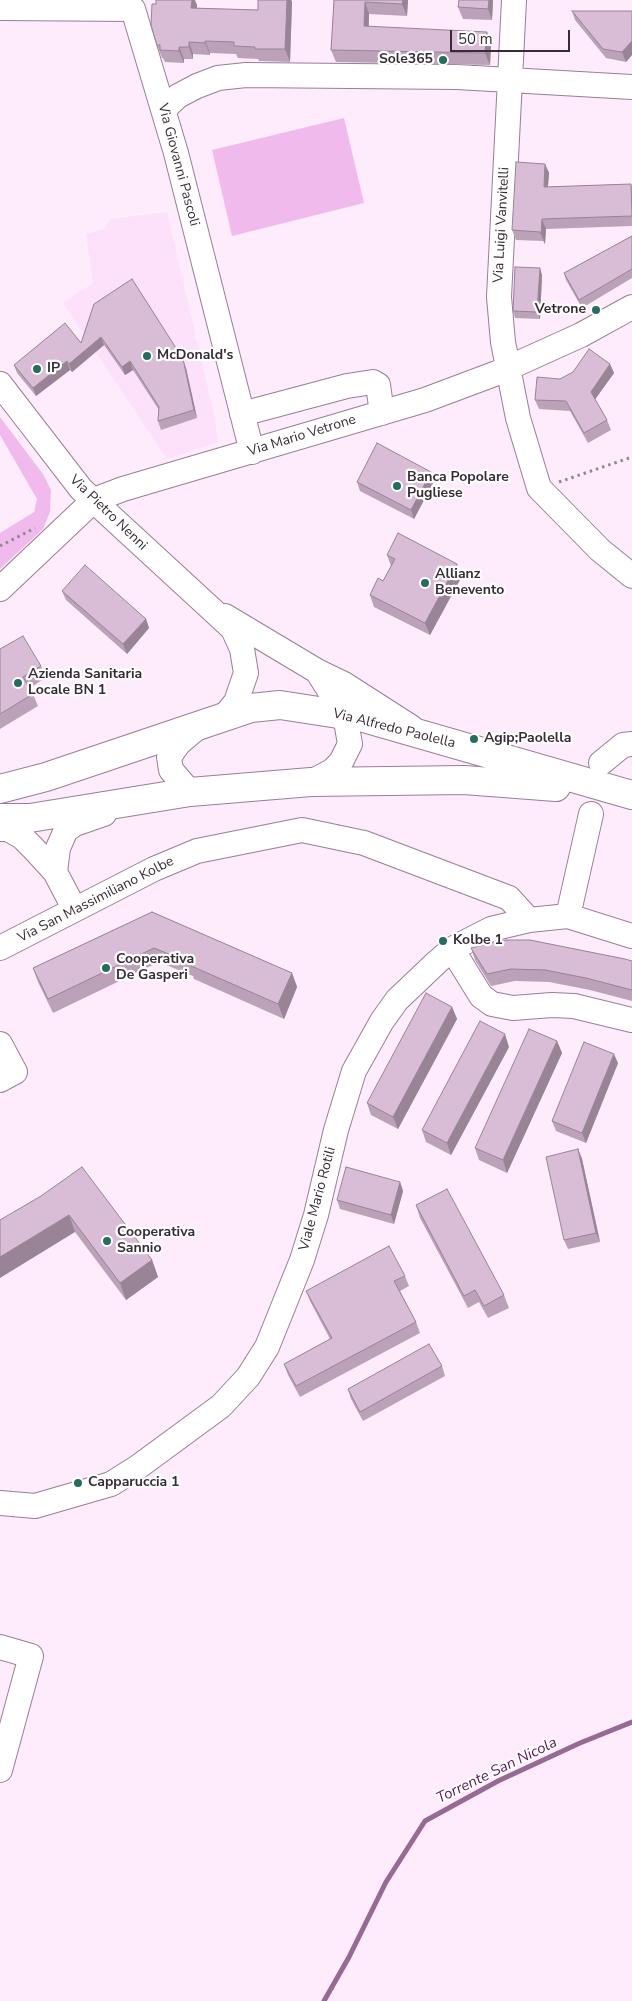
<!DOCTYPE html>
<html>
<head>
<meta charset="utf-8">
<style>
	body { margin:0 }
	#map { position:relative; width:632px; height:2001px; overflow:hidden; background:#feebfc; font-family:"Nunito Sans",sans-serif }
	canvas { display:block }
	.scale { position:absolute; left:450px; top:30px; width:120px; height:22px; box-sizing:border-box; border:2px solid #372c36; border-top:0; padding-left:6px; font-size:15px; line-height:18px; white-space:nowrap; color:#372c36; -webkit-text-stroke:4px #fff; paint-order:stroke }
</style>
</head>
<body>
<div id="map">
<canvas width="632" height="2001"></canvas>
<div class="scale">50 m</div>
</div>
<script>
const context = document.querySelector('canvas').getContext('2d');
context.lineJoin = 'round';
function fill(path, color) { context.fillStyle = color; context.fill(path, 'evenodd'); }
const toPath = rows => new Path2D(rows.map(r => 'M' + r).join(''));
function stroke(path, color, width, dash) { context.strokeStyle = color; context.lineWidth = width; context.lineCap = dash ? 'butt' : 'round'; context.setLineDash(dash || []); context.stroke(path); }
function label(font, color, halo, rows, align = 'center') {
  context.font = font + ' "Nunito Sans",sans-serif'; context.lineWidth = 4.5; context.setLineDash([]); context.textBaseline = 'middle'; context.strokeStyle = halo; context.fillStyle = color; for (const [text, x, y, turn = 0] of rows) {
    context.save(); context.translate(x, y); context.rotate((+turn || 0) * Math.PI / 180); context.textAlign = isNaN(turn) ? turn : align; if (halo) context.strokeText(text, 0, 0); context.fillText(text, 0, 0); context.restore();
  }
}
const built = toPath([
	[167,212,214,415,218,442,167,459,63,303,93,283,86,234,104,229,111,219]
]);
const green = toPath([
	[344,118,364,203,232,236,212,150],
	[0,417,43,474,51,490,50,512,43,529,0,569,0,533,34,512,37,499,0,435]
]);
const stream = toPath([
	[324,2001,349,1957,386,1882,425,1821,498,1781,580,1743,632,1722]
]);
const path = toPath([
	[559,482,632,457],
	[0,546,35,528]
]);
const minor = toPath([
	[514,0,499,297,503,342,518,418,539,488,600,550,632,576],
	[0,8,133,9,176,153,252,452],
	[164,109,178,96,197,86,218,78,246,75,457,77,632,87],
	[0,384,81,489,233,629,242,649,246,673,236,702,223,718],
	[242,414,347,386,373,382,378,385,382,413],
	[0,589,94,500,123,489,425,400,497,373,581,335,632,307],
	[225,616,317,671,345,715,350,744,341,762,332,771,311,782],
	[317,671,344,684,411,727],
	[601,763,623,745,632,744],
	[190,792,171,770,169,757,179,743,199,726],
	[0,829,8,829,22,837,34,849,55,872,74,908],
	[55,872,58,848,66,830,75,824,104,814],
	[568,916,591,814],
	[0,948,154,869,197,851,302,830,364,843,509,898,529,920],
	[452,949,481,996,492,1004,513,1008,552,1005,574,1006,632,1020],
	[0,1044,15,1072,0,1080],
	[0,1503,35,1506,111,1484,138,1467,221,1406,248,1377,267,1347,302,1260,316,1215,336,1130,354,1071,382,1021,397,1000,437,962,452,949,491,929,529,920,568,916,632,936],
	[0,1647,31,1656,0,1770]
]);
const major = toPath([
	[0,789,46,777,251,708,280,705,364,718,632,795],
	[0,818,30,818,190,792,311,782,464,780,556,787]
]);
const wall = toPath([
	[258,0,291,0,292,2,290,62,259,61,258,59,238,58,236,54,210,53,210,55,193,54,193,59,184,59,184,63,165,62,163,58,162,58,157,45,156,4,197,5,196,8,258,10],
	[334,0,408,0,407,16,369,14,369,26,491,44,490,65,336,62,331,50],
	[457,0,493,0,492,20,463,19,458,7,459,0],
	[572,11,632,11,632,55,626,62,606,58,575,20],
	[545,164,549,173,548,187,631,184,632,187,632,226,546,229,545,244,543,241,516,240,512,230],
	[632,236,632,278,582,308,566,280,564,273],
	[542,275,540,319,515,318,513,311],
	[94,304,186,368,197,418,161,430,158,421,159,410,133,370,125,375,104,345,72,372,70,370,36,396,17,373,14,365,81,343],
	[610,364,614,373,595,399,607,420,611,430,588,443,570,411,539,409,535,400,560,379],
	[434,481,414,519,360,491,357,482],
	[387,555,462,576,430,635,374,607,370,595,383,581,391,566],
	[62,591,146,619,149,628,127,654,66,600],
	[0,649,41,666,45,678,30,688,33,694,38,706,0,729],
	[152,912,292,973,297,987,284,1019,194,979,193,976,159,962,53,1013,38,982,33,968],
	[471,948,632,961,632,1001,590,990,549,982,515,981,491,986,475,960],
	[452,1007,457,1019,398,1129,371,1115,367,1103],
	[557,1041,562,1053,507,1173,479,1160,475,1148],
	[509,1047,451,1155,426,1142,422,1130],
	[618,1063,586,1143,556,1131,552,1121],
	[578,1149,582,1159,600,1242,568,1249,564,1240],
	[400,1182,403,1191,394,1224,340,1209,337,1200],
	[41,1196,152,1260,158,1277,126,1300,75,1232],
	[416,1205,504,1295,509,1308,488,1318,479,1302,468,1308,420,1218],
	[405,1276,409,1286,400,1291,416,1322,420,1333,300,1397,288,1375,284,1364,330,1339,310,1301,306,1291],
	[442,1366,445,1376,363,1421,351,1399,348,1389]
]);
const shadedWall = toPath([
	[192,0,195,0,197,5,196,20,191,8],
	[287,0,291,0,292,2,290,62,285,49],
	[403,0,408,0,407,16,402,4],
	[489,0,493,0,492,20,488,9],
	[365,2,369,14,368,38,364,26],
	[487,32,491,44,490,65,485,53],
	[205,41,210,53,210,55,205,43],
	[632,41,632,55,626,62,622,52],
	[189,42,193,54,193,59,189,47],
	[179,47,184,59,184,63,179,51],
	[545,164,549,173,547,197,544,187],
	[542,219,546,229,545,244,541,234],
	[540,268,542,275,540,319,537,312],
	[101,337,104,345,72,372,69,364],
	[183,359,186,368,197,418,194,410],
	[67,361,70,370,36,396,33,388],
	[130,361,133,370,125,375,122,367],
	[610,364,614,373,594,401,591,392],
	[431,472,434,481,414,519,411,510],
	[457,564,462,576,430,635,425,623],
	[146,619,149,628,127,654,123,644],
	[292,973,297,987,284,1019,278,1004],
	[452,1007,457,1019,398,1129,393,1117],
	[505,1034,509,1047,451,1155,447,1143],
	[557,1041,562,1053,507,1173,503,1160],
	[614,1054,618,1063,586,1143,582,1133],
	[578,1149,582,1159,600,1242,596,1233],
	[400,1182,403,1191,394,1224,391,1215],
	[69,1215,75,1232,0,1278,0,1257],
	[152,1260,158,1277,126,1300,120,1283]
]);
const building = toPath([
	[156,0,192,0,191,8,258,10,258,0,287,0,285,49,255,49,255,47,234,46,234,42,205,41,205,43,189,42,189,47,179,47,179,51,160,50,160,45,157,45,151,25,152,4,156,4,156,0],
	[334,0,403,0,402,4,365,2,364,26,487,32,485,53,331,50,334,0],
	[459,0,489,0,488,9,458,7,459,0],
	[572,11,632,11,632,41,622,52,603,49,572,11],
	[516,162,545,164,544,187,631,184,632,216,542,219,541,234,540,232,512,230,516,162],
	[632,236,632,269,579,300,564,273,632,236],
	[515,267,540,268,537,312,513,311,515,267],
	[132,279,183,359,194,410,158,421,159,407,130,361,122,367,101,337,69,364,67,361,33,388,14,365,65,323,81,343,94,304,132,279],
	[589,349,610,364,591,392,607,420,584,433,566,401,535,400,537,377,560,379,573,372,589,349],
	[377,443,431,472,411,510,357,482,377,443],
	[398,533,457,564,425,623,370,595,378,578,383,581,395,559,387,555,398,533],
	[85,565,146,619,123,644,62,591,85,565],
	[23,636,41,666,23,677,33,694,0,714,0,649,23,636],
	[152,912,292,973,278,1004,189,965,191,963,154,948,48,999,33,968,152,912],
	[506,940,530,940,625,959,632,961,632,990,586,978,545,970,511,969,487,974,471,948,506,940],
	[426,993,452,1007,393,1117,367,1103,426,993],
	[480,1021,505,1034,447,1143,422,1130,480,1021],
	[529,1029,557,1041,503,1160,475,1148,529,1029],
	[584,1042,614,1054,582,1133,552,1121,584,1042],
	[578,1149,596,1233,564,1240,546,1157,578,1149],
	[82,1167,152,1260,120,1283,69,1215,0,1257,0,1220,41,1196,82,1167],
	[346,1167,400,1182,391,1215,337,1200,346,1167],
	[447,1189,504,1295,484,1306,475,1290,464,1296,416,1205,447,1189],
	[389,1246,405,1276,394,1281,416,1322,296,1386,284,1364,332,1338,306,1291,389,1246],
	[429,1344,442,1366,360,1412,348,1389,429,1344]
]);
const markers = [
	[443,60,5,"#276c60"],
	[596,310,5,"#276c60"],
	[147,356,5,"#276c60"],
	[37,369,5,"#276c60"],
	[397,486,5,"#276c60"],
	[425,583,5,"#276c60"],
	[18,683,5,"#276c60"],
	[474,739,5,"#276c60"],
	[443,941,5,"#276c60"],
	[106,968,5,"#276c60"],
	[107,1241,5,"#276c60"],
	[78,1483,5,"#276c60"]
];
const poiNames = [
	["Sole365",433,60,"right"],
	["Vetrone",586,310,"right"],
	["McDonald's",157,356],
	["IP",47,369],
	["Banca Popolare",407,478],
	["Pugliese",407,494],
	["Allianz",435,575],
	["Benevento",435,591],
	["Azienda Sanitaria",28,675],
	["Locale BN 1",28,691],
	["Agip;Paolella",484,739],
	["Kolbe 1",453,941],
	["Cooperativa",116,960],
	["De Gasperi",116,976],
	["Cooperativa",117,1233],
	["Sannio",117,1249],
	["Capparuccia 1",88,1483]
];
const streetNames = [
	["Via Giovanni Pascoli",178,165,75],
	["Via Luigi Vanvitelli",502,225,-87],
	["Via Mario Vetrone",302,436,-17],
	["Via Pietro Nenni",108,513,44],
	["Via Alfredo Paolella",394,729,14],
	["Via San Massimiliano Kolbe",96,900,-27],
	["Viale Mario Rotili",318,1199,-75]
];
const waterNames = [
	["Torrente San Nicola",497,1771,-26]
];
fill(built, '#fde0fa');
fill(green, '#f0bbec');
stroke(stream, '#976a94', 5);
stroke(minor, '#997e96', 26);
stroke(major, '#997e96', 30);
stroke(path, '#958694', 3, [2.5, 4]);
stroke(minor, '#fff', 24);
stroke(major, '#fff', 28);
fill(wall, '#bba2b8');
fill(shadedWall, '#988496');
fill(building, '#d9bcd6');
stroke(building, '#988496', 1);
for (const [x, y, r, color] of markers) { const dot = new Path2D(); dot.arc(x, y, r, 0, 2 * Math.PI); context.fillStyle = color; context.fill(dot); stroke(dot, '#fff', 2); }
label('bold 14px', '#372c36', '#fff', poiNames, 'left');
label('14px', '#372c36', '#fff', streetNames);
label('italic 15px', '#5e165d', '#fff', waterNames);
</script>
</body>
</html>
